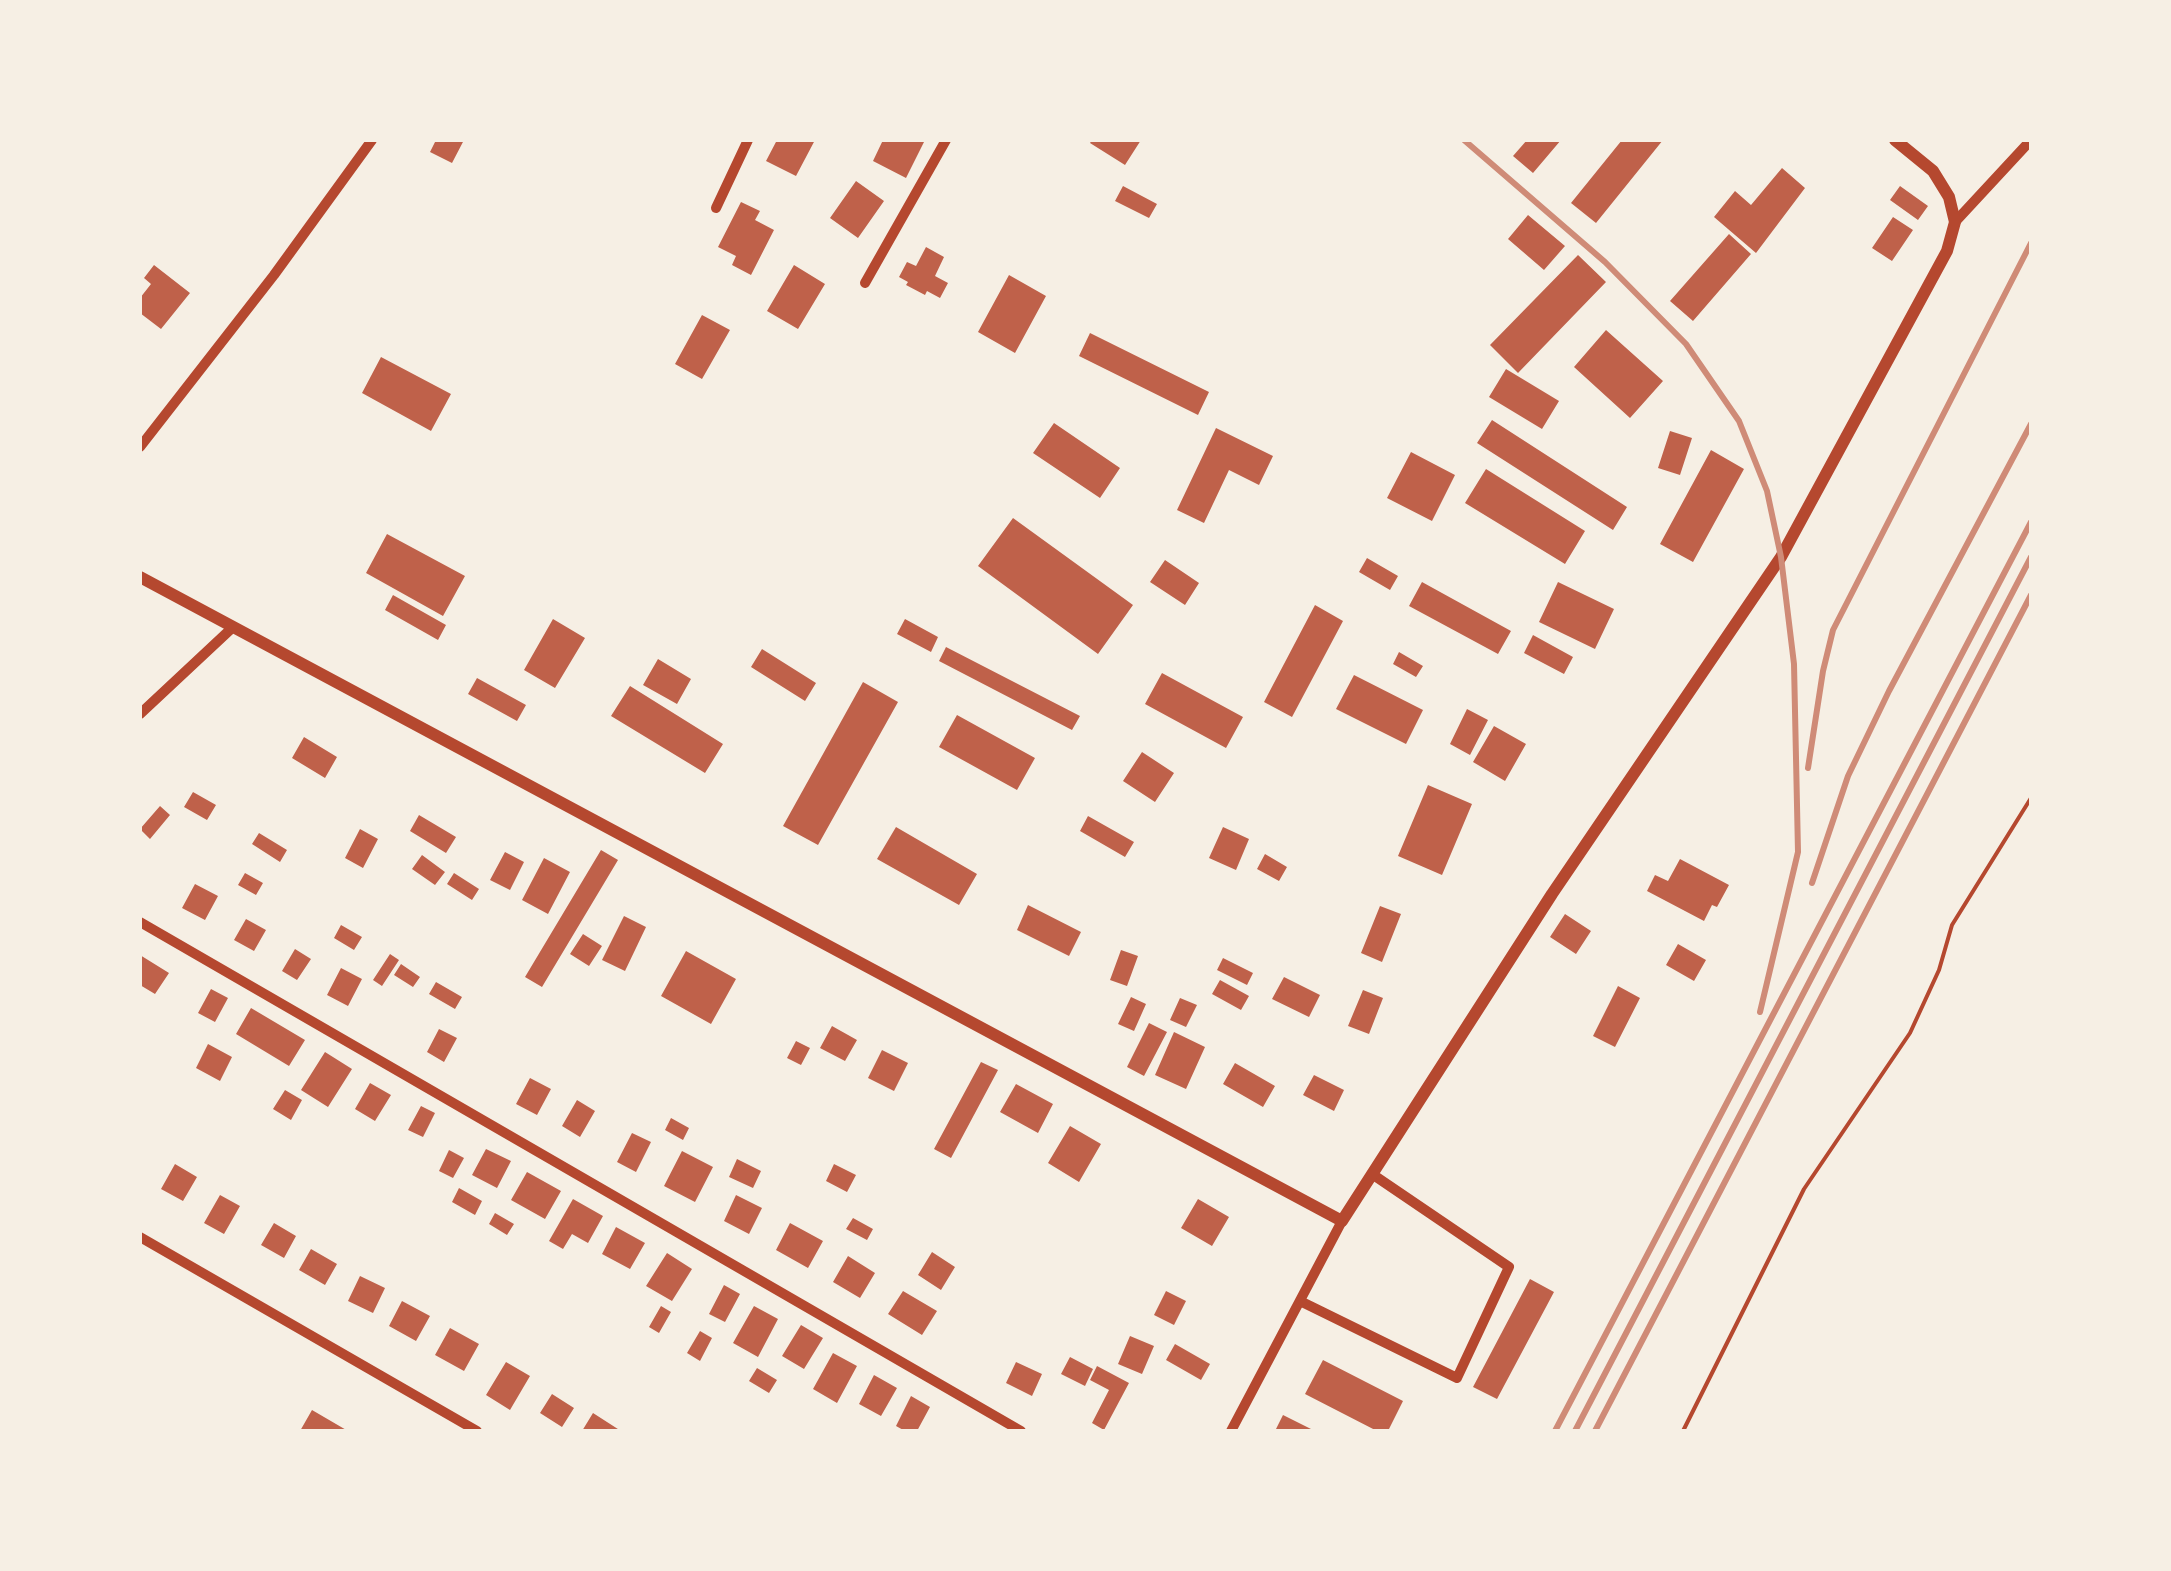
<!DOCTYPE html>
<html>
<head>
<meta charset="utf-8">
<style>
	body { margin:0 }
	#map { position:relative; width:2171px; height:1571px; overflow:hidden; background:#f6efe4; font-family:Roboto,sans-serif }
	canvas { display:block }
	.frame { position:absolute; inset:0; border:142px solid #f6efe4; pointer-events:none }
</style>
</head>
<body>
<div id="map">
<canvas width="2171" height="1571"></canvas>
<div class="frame"></div>
</div>
<script>
const context = document.querySelector('canvas').getContext('2d');
context.lineJoin = 'round';
function fill(path, color) { context.fillStyle = color; context.fill(path, 'evenodd'); }
const toPath = rows => new Path2D(rows.map(r => 'M' + r).join(''));
function stroke(path, color, width, dash) { context.strokeStyle = color; context.lineWidth = width; context.lineCap = dash ? 'butt' : 'round'; context.setLineDash(dash || []); context.stroke(path); }
const building = toPath([
	[436,140,464,140,452,163,430,152],
	[777,140,815,140,796,176,766,161],
	[883,140,925,140,906,178,873,161],
	[1092,140,1141,140,1125,165,1090,143],
	[1527,140,1561,140,1533,173,1513,156],
	[1622,140,1663,140,1596,223,1571,203],
	[1782,168,1805,188,1756,253,1714,217,1735,191,1751,205],
	[856,181,884,201,858,238,830,218],
	[1123,186,1157,204,1149,218,1115,201],
	[1900,186,1928,206,1918,220,1890,200],
	[741,202,760,211,755,220,774,230,751,275,732,265,736,256,718,247],
	[1528,215,1565,246,1544,270,1508,239],
	[1893,217,1913,230,1892,261,1872,248],
	[1729,234,1751,254,1693,321,1670,301],
	[926,247,944,257,935,276,948,283,940,298,927,291,925,295,906,285,908,282,899,277,907,262,916,266],
	[1578,255,1606,282,1518,373,1490,345],
	[154,265,190,293,161,329,140,313,140,298,151,284,144,278],
	[794,265,825,284,798,329,767,311],
	[1009,275,1046,296,1015,353,978,332],
	[702,315,730,330,702,379,675,364],
	[1606,330,1663,381,1630,418,1574,367],
	[1090,333,1209,392,1198,415,1079,356],
	[381,357,451,394,431,431,362,393],
	[1506,369,1559,401,1542,429,1489,397],
	[1492,420,1627,507,1613,530,1477,443],
	[1054,423,1120,468,1100,498,1033,453],
	[1216,428,1273,456,1259,485,1229,470,1204,523,1177,510],
	[1670,431,1692,438,1680,475,1658,468],
	[1711,450,1744,469,1693,562,1660,544],
	[1411,452,1455,475,1432,521,1387,498],
	[1486,469,1585,531,1565,564,1465,503],
	[1013,518,1133,605,1098,654,978,566],
	[387,534,465,576,443,616,366,573],
	[1367,558,1398,576,1390,590,1359,572],
	[1165,560,1199,583,1185,605,1150,582],
	[1422,582,1511,631,1498,654,1409,606],
	[1558,582,1614,609,1595,649,1539,622],
	[393,595,446,625,438,640,385,610],
	[1315,605,1343,621,1292,717,1264,702],
	[553,619,585,638,555,688,524,670],
	[905,619,938,637,931,652,897,634],
	[1533,635,1573,657,1564,674,1524,653],
	[946,647,1080,716,1072,730,939,661],
	[762,649,816,683,805,701,751,667],
	[1399,652,1423,666,1416,677,1393,664],
	[658,659,691,679,677,704,643,685],
	[1162,673,1243,717,1226,748,1145,704],
	[1354,675,1423,710,1406,744,1336,709],
	[477,678,526,705,517,721,468,694],
	[863,682,898,702,818,845,783,826],
	[630,686,723,744,705,773,611,716],
	[1467,709,1488,720,1470,755,1450,744],
	[957,715,1035,758,1017,790,939,747],
	[1494,726,1526,744,1505,781,1473,762],
	[304,737,337,757,325,778,292,758],
	[1142,752,1174,773,1155,802,1123,781],
	[1428,785,1472,804,1442,875,1398,856],
	[193,792,216,805,207,820,184,807],
	[160,806,170,815,150,839,140,829],
	[419,815,456,837,446,853,410,831],
	[1088,816,1134,842,1125,857,1080,831],
	[896,827,977,874,959,905,877,859],
	[1223,827,1249,839,1236,870,1209,858],
	[360,829,378,839,363,868,345,858],
	[259,833,287,850,280,862,252,844],
	[601,850,618,860,542,987,525,977],
	[505,852,524,862,510,890,490,880],
	[1265,854,1287,867,1279,881,1257,869],
	[422,855,445,872,435,885,412,869],
	[544,858,570,872,548,914,522,900],
	[1680,859,1729,885,1717,907,1712,905,1704,921,1647,891,1655,875,1668,881],
	[245,873,263,883,256,895,238,885],
	[454,873,479,889,472,900,447,884],
	[195,884,218,896,205,920,182,908],
	[1028,905,1081,932,1069,956,1017,930],
	[1380,906,1401,914,1382,962,1361,953],
	[1565,914,1591,931,1576,954,1550,937],
	[624,916,646,927,625,971,602,960],
	[246,919,266,930,254,951,234,940],
	[341,925,362,937,354,950,334,938],
	[583,934,602,946,589,966,570,954],
	[1678,944,1706,960,1694,981,1666,965],
	[295,949,311,959,297,980,282,971],
	[1121,950,1138,956,1127,986,1110,980],
	[686,951,736,979,711,1024,661,996],
	[390,954,399,960,382,986,373,980],
	[140,955,169,973,155,994,140,985],
	[1223,958,1253,973,1247,985,1217,970],
	[401,964,420,977,413,987,394,975],
	[341,968,362,979,348,1006,327,995],
	[1284,977,1320,995,1309,1017,1272,999],
	[1220,980,1249,996,1241,1010,1212,994],
	[436,982,462,997,455,1009,429,994],
	[1618,986,1640,998,1615,1047,1593,1036],
	[211,989,228,998,215,1022,198,1013],
	[1363,990,1383,998,1369,1034,1348,1026],
	[1131,997,1146,1004,1134,1031,1118,1024],
	[1180,998,1197,1005,1186,1027,1170,1020],
	[251,1008,305,1040,289,1066,236,1034],
	[1149,1023,1167,1032,1144,1076,1127,1067],
	[832,1026,857,1040,845,1061,820,1048],
	[439,1029,457,1038,444,1062,427,1052],
	[1174,1032,1205,1047,1186,1089,1155,1075],
	[796,1041,810,1048,801,1065,787,1058],
	[208,1044,232,1057,220,1081,196,1068],
	[882,1050,908,1063,894,1091,868,1078],
	[325,1052,352,1069,328,1107,301,1090],
	[981,1062,998,1070,951,1158,934,1149],
	[1235,1063,1275,1086,1263,1107,1223,1084],
	[1314,1075,1344,1090,1334,1111,1303,1095],
	[530,1078,551,1089,537,1115,516,1104],
	[370,1083,391,1095,375,1121,355,1109],
	[1016,1084,1053,1104,1038,1133,1000,1112],
	[285,1090,302,1100,291,1120,273,1109],
	[577,1100,595,1111,580,1137,562,1126],
	[421,1106,435,1113,423,1137,408,1130],
	[671,1118,689,1128,683,1140,665,1130],
	[1070,1126,1101,1144,1079,1182,1048,1163],
	[632,1133,651,1142,636,1172,617,1162],
	[486,1149,511,1161,497,1188,472,1175],
	[449,1150,464,1158,453,1178,439,1171],
	[682,1151,713,1167,695,1202,664,1186],
	[737,1159,761,1171,753,1188,729,1177],
	[175,1164,197,1177,183,1201,161,1189],
	[834,1164,856,1175,847,1192,826,1181],
	[527,1172,561,1191,545,1219,511,1200],
	[459,1188,482,1201,475,1215,452,1202],
	[220,1195,240,1206,224,1234,204,1223],
	[736,1195,762,1208,749,1234,724,1221],
	[573,1199,603,1216,588,1243,572,1234,563,1249,549,1241],
	[1198,1199,1229,1217,1212,1246,1181,1228],
	[495,1213,514,1224,507,1235,489,1224],
	[853,1218,873,1229,867,1240,846,1229],
	[274,1223,296,1236,284,1258,261,1245],
	[790,1223,823,1241,808,1268,776,1250],
	[616,1227,645,1243,630,1269,602,1254],
	[311,1249,337,1264,325,1285,299,1270],
	[932,1252,955,1267,941,1290,918,1275],
	[667,1253,692,1269,672,1301,646,1286],
	[848,1256,875,1273,860,1298,833,1282],
	[360,1276,385,1288,373,1313,348,1301],
	[1530,1279,1554,1292,1497,1399,1473,1387],
	[724,1285,740,1294,725,1322,709,1314],
	[903,1291,937,1311,922,1335,888,1314],
	[1166,1291,1186,1301,1174,1325,1154,1315],
	[402,1301,430,1316,416,1341,389,1326],
	[661,1306,671,1312,659,1333,649,1327],
	[754,1306,778,1319,758,1357,733,1343],
	[801,1325,823,1338,804,1369,782,1356],
	[450,1328,479,1344,464,1371,435,1355],
	[700,1331,712,1338,700,1361,687,1353],
	[1130,1336,1154,1346,1142,1374,1118,1364],
	[1175,1344,1210,1364,1201,1380,1166,1360],
	[833,1353,857,1366,837,1403,813,1389],
	[1070,1357,1093,1369,1085,1386,1061,1374],
	[1323,1360,1403,1401,1388,1431,1377,1431,1305,1394],
	[506,1362,530,1376,510,1410,486,1395],
	[1016,1362,1042,1374,1032,1396,1006,1383],
	[1097,1366,1129,1383,1104,1430,1092,1423,1109,1390,1090,1380],
	[757,1368,777,1380,769,1393,749,1381],
	[874,1375,897,1388,881,1416,859,1404],
	[552,1394,574,1408,562,1427,540,1413],
	[911,1396,930,1407,917,1431,905,1431,896,1426],
	[312,1410,348,1431,300,1431],
	[593,1413,621,1431,582,1431],
	[1283,1415,1315,1431,1275,1431]
]);
const path = toPath([
	[1683,1431,1804,1189,1910,1033,1939,970,1952,925,2031,798]
]);
const minor = toPath([
	[716,208,748,140],
	[1955,222,2031,140],
	[865,283,946,140],
	[140,447,274,275,372,140],
	[140,714,232,628],
	[140,922,1021,1431],
	[140,1237,477,1431],
	[1300,1301,1457,1378,1509,1267,1372,1174],
	[1231,1431,1342,1221]
]);
const tertiary = toPath([
	[140,577,1342,1221,1552,894,1781,557,1947,251,1955,222,1949,197,1933,171,1895,140]
]);
const rail = toPath([
	[1464,140,1605,262,1686,344,1739,421,1767,491,1781,557,1794,664,1798,852,1760,1012],
	[1808,768,1823,671,1833,630,2031,243],
	[1812,883,1848,776,1889,691,2031,424],
	[1555,1431,2031,522],
	[1575,1431,2031,557],
	[1595,1431,2031,595]
]);
fill(building, '#bf614a');
stroke(path, '#b5482f', 4);
stroke(minor, '#b5482f', 10);
stroke(tertiary, '#b5482f', 12);
stroke(rail, '#cf8b77', 6);
</script>
</body>
</html>
